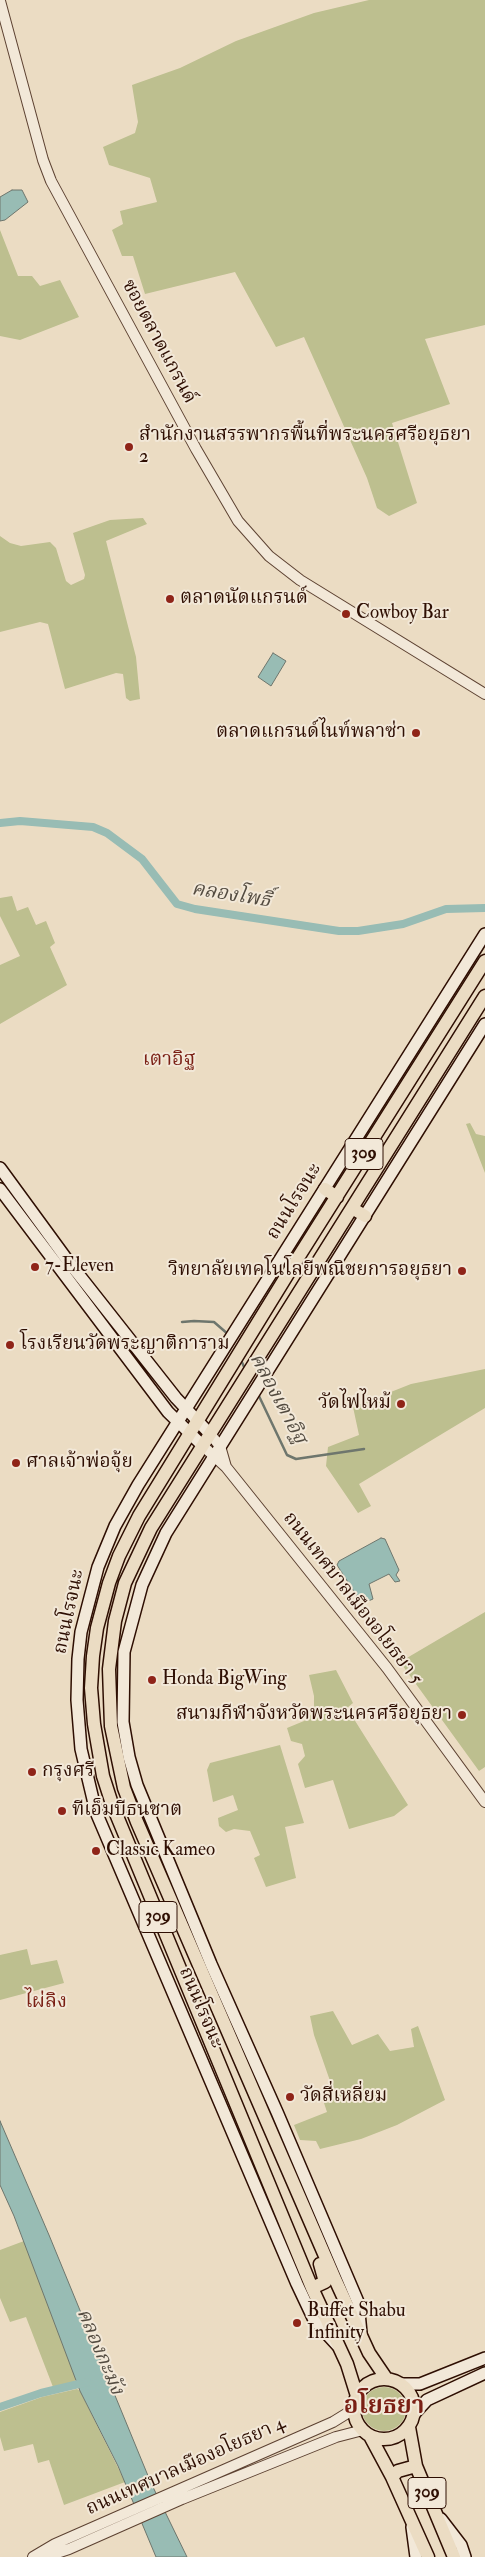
<!DOCTYPE html>
<html>
<head>
<meta charset="utf-8">
<style>
	body { margin:0 }
	canvas { display:block; background:#ebdcc3 }
</style>
</head>
<body>
<canvas width="485" height="2557"></canvas>
<script>
const context = document.querySelector('canvas').getContext('2d');
context.lineJoin = 'round';
function fill(path, color) { context.fillStyle = color; context.fill(path, 'evenodd'); }
const toPath = rows => new Path2D(rows.map(r => 'M' + r).join(''));
function stroke(path, color, width, dash) { context.strokeStyle = color; context.lineWidth = width; context.lineCap = dash ? 'butt' : 'round'; context.setLineDash(dash || []); context.stroke(path); }
function label(font, color, halo, rows, align = 'center') {
  context.font = font + ' "IM FELL Double Pica","Noto Serif Thai",serif'; context.lineWidth = 4; context.setLineDash([]); context.textBaseline = 'middle'; context.strokeStyle = halo; context.fillStyle = color; for (const [text, x, y, turn = 0] of rows) {
    context.save(); context.translate(x, y); context.rotate((+turn || 0) * Math.PI / 180); context.textAlign = isNaN(turn) ? turn : align; if (halo) context.strokeText(text, 0, 0); context.fillText(text, 0, 0); context.restore();
  }
}
const green = toPath([
	[369,0,485,0,485,325,425,339,450,404,392,423,417,503,389,516,377,508,367,478,304,337,276,347,235,272,145,294,133,256,122,256,112,230,123,224,120,211,157,202,150,178,109,165,103,147,135,133,138,122,132,85,180,68,236,41,314,13],
	[0,230,18,276,32,276,40,286,60,280,79,317,20,340,0,336],
	[143,518,147,524,106,541,136,657,140,699,130,701,126,698,123,674,116,673,65,689,48,624,40,622,0,632,0,536,10,543,21,546,50,542,56,548,66,581,71,585,84,579,85,575,73,533,110,520],
	[12,896,17,911,28,907,36,925,46,921,55,943,50,947,67,985,0,1024,0,965,20,956,0,916,0,898],
	[470,1123,476,1134,485,1136,485,1173,466,1124],
	[485,1369,485,1408,359,1484,371,1506,358,1513,326,1466,328,1447,359,1435,353,1407,411,1384],
	[485,1612,485,1767,479,1771,400,1662],
	[336,1670,353,1703,347,1708,408,1805,394,1816,349,1829,333,1780,305,1788,298,1764,305,1756,302,1744,291,1741,287,1728,304,1721,314,1712,314,1696,309,1675],
	[280,1745,304,1823,285,1827,296,1878,266,1887,254,1858,260,1855,250,1831,234,1829,226,1832,219,1826,218,1818,238,1810,233,1795,213,1802,207,1770,210,1763],
	[27,1949,31,1965,57,1960,64,1983,0,2000,0,1955],
	[333,2011,352,2045,378,2034,390,2051,414,2047,411,2029,418,2026,445,2100,397,2125,361,2139,320,2149,316,2141,300,2140,294,2125,327,2112,324,2103,336,2098,314,2035,310,2016],
	[24,2241,76,2379,74,2382,53,2387,26,2317,10,2322,0,2298,0,2250],
	'362 2409a22 22 0 1 1 44 0a22 22 0 1 1-44 0Z',
	[77,2389,80,2391,125,2482,64,2505,49,2460,38,2463,33,2444,4,2451,0,2437,0,2412,42,2397]
]);
const water = toPath([
	[12,190,22,190,28,202,5,220,0,221,0,197,12,190],
	[273,653,286,661,271,686,258,677,273,653],
	[381,1538,385,1539,399,1570,396,1575,400,1581,395,1582,389,1574,369,1584,373,1599,366,1602,360,1601,337,1565,339,1561,381,1538],
	[0,2121,49,2235,151,2483,187,2557,156,2557,118,2466,80,2391,14,2216,0,2185,0,2121]
]);
const stream = toPath([
	[182,1322,194,1321,214,1322,229,1335],
	[240,1358,245,1369],
	[258,1394,287,1455,296,1459,364,1449]
]);
const canal = toPath([
	[0,823,20,821,93,827,107,833,142,859,177,904,195,909,339,931,358,931,403,924,446,909,485,908],
	[0,2407,41,2393,87,2382]
]);
const tertiary = toPath([
	[0,1,43,160,51,181,196,449,238,521,269,556,300,580,485,694],
	[210,1434,220,1446,226,1467],
	[203,1446,226,1467,387,1668,485,1802],
	[33,2557,55,2544,333,2422,354,2409],
	[45,2557,69,2549,182,2499,336,2437,363,2430]
]);
const secondary = toPath([
	[0,1168,68,1261,176,1398,210,1434],
	[0,1189,168,1412,203,1446],
	[361,2333,358,2302,277,2112,211,1964,137,1785,129,1757,123,1722,124,1652,142,1585,166,1533,485,1024],
	[337,2345,314,2320,297,2284,96,1812,81,1749,77,1700,78,1659,81,1632,98,1567,115,1526,138,1485,485,934],
	[401,2384,420,2384,485,2358],
	[415,2413,427,2400,485,2373],
	[441,2519,461,2545,465,2557],
	[412,2527,416,2557]
]);
const primary = toPath([
	[325,1189,337,1197],
	[352,1208,365,1216],
	[312,2288,325,2282,320,2264],
	[386,2378,369,2353,335,2279,137,1822,124,1788,111,1726,109,1669,115,1621,125,1583,151,1528,485,996],
	'354 2409a30 30 0 1 1 60 0a30 30 0 1 1-60 0Z',
	[357,2396,347,2364,312,2288,112,1804,103,1776,94,1724,91,1688,93,1656,97,1628,109,1583,119,1556,139,1516,289,1272,485,961],
	[409,2427,416,2466,454,2557],
	[370,2436,392,2477,428,2557],
	[392,2477,398,2471,416,2466]
]);
const markers = [
	[129,447,5,"#8f2418"],
	[170,599,5,"#8f2418"],
	[346,614,5,"#8f2418"],
	[416,733,5,"#8f2418"],
	[35,1267,5,"#8f2418"],
	[462,1271,5,"#8f2418"],
	[10,1345,5,"#8f2418"],
	[401,1404,5,"#8f2418"],
	[16,1463,5,"#8f2418"],
	[152,1680,5,"#8f2418"],
	[462,1715,5,"#8f2418"],
	[32,1772,5,"#8f2418"],
	[62,1811,5,"#8f2418"],
	[96,1851,5,"#8f2418"],
	[290,2097,5,"#8f2418"],
	[297,2323,5,"#8f2418"]
];
const shields = [
	[364,1154,38],
	[158,1917,38],
	[427,2493,38]
];
const shieldNames = [
	["309",364,1154],
	["309",158,1917],
	["309",427,2493]
];
const streetNames = [
	["ซอยตลาดแกรนด์",158,342,62],
	["ถนนโรจนะ",295,1202,-58],
	["ถนนเทศบาลเมืองอโยธยา 5",352,1599,52],
	["ถนนโรจนะ",70,1612,-78],
	["ถนนโรจนะ",200,2008,67],
	["ถนนเทศบาลเมืองอโยธยา 4",186,2467,-24]
];
const poiNames = [
	["สำนักงานสรรพากรพื้นที่พระนครศรีอยุธยา",139,436],
	["2",139,458],
	["ตลาดนัดแกรนด์",180,599],
	["Cowboy Bar",356,614],
	["ตลาดแกรนด์ไนท์พลาซ่า",406,733,"right"],
	["7-Eleven",45,1267],
	["วิทยาลัยเทคโนโลยีพณิชยการอยุธยา",452,1271,"right"],
	["โรงเรียนวัดพระญาติการาม",20,1345],
	["วัดไฟไหม้",391,1404,"right"],
	["ศาลเจ้าพ่อจุ้ย",26,1463],
	["Honda BigWing",162,1680],
	["สนามกีฬาจังหวัดพระนครศรีอยุธยา",452,1715,"right"],
	["กรุงศรี",42,1772],
	["ทีเอ็มบีธนชาต",72,1811],
	["Classic Kameo",106,1851],
	["วัดสี่เหลี่ยม",300,2097],
	["Buffet Shabu",307,2312],
	["Infinity",307,2334]
];
const waterNames = [
	["คลองโพธิ์",231,896,9],
	["คลองเตาอิฐ",277,1399,62],
	["คลองกะมัง",99,2352,67]
];
const neighbourhoodNames = [
	["เตาอิฐ",169,1061],
	["ไผ่ลิง",46,2003]
];
const districtNames = [
	["อโยธยา",384,2408]
];
fill(green, '#bdbf8f');
fill(water, '#98bcb4');
stroke(water, '#6e766d', 1);
stroke(stream, '#6e766d', 2.5);
stroke(canal, '#98bcb4', 8);
stroke(tertiary, '#5d4232', 12);
stroke(secondary, '#2e0e02', 14);
stroke(primary, '#2e0e02', 15);
stroke(tertiary, '#f2e8d8', 10);
stroke(secondary, '#f2e8d8', 11);
stroke(primary, '#ebdcc3', 12);
for (const [x, y, r, color] of markers) { const dot = new Path2D(); dot.arc(x, y, r, 0, 2 * Math.PI); context.fillStyle = color; context.fill(dot); stroke(dot, '#f2e8d8', 2); }
for (const [x, y, w] of shields) { const box = new Path2D(); box.roundRect(x - w / 2, y - 15.5, w, 31, 4); context.fillStyle = '#f2e8d8'; context.fill(box); stroke(box, '#2e0e02', 1); }
label('bold 18px', '#2e0e02', null, shieldNames);
label('19px', '#2e0e02', '#f2e8d8', streetNames);
label('19px', '#2e0e02', '#f2e8d8', poiNames, 'left');
label('italic 20px', '#534b40', '#f2e8d8', waterNames);
label('20px', '#7a1f14', '#f2e8d8', neighbourhoodNames);
label('bold 24px', '#7a1f14', '#f2e8d8', districtNames);
</script>
</body>
</html>
